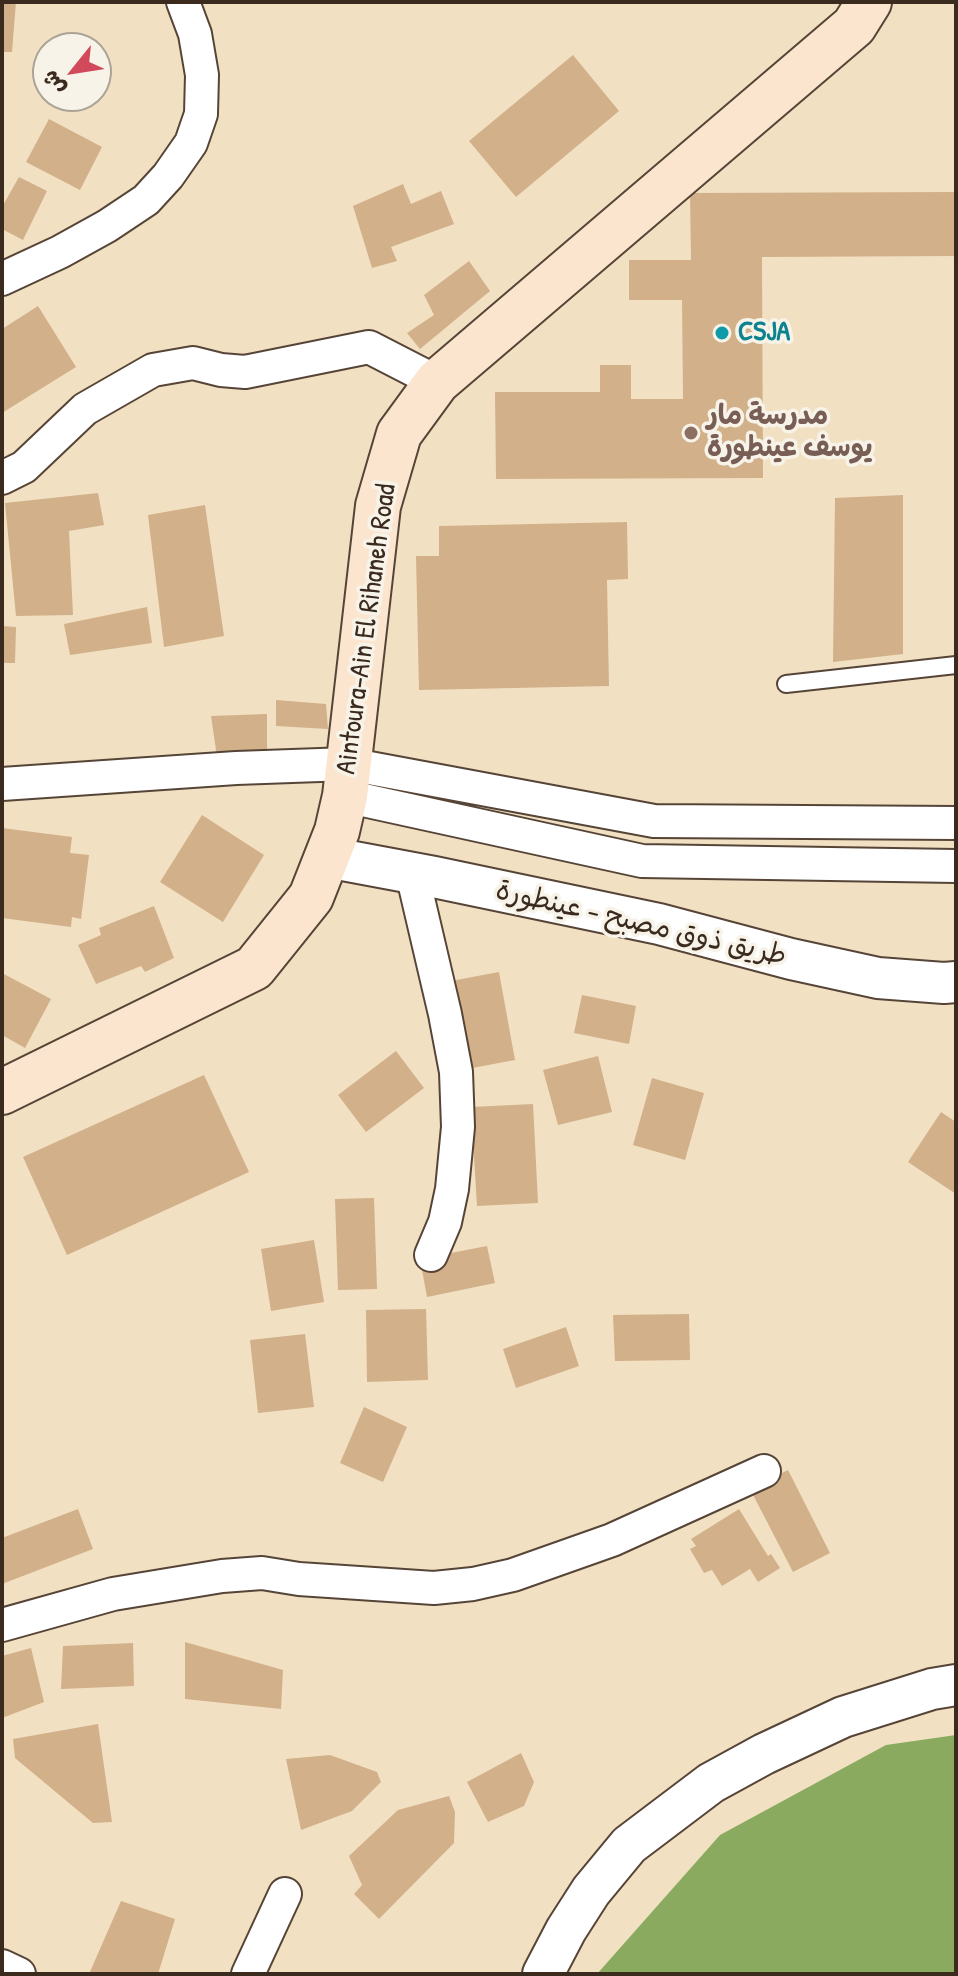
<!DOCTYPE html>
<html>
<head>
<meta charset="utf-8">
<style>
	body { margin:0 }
	#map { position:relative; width:958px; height:1976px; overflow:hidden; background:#f2e0c3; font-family:"Patrick Hand","Playpen Sans Arabic",sans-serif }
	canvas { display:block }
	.frame { position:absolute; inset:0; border:4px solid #3b2a1e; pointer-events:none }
	.north { position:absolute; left:32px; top:32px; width:80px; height:80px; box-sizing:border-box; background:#f7f3e8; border:2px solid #aca397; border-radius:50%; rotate:240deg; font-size:22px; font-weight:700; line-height:32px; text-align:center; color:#3b2a1e }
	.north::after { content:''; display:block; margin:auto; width:28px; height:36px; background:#d1495b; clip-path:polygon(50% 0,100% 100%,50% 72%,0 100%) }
</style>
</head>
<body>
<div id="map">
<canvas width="958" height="1976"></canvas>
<div class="frame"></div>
<div class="north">ش</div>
</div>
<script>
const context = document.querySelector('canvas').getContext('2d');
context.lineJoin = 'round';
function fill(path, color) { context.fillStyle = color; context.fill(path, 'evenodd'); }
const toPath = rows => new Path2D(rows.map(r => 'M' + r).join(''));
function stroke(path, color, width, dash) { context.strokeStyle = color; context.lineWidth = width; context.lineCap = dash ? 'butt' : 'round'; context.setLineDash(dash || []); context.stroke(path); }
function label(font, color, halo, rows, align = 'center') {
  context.font = font + ' "Patrick Hand","Playpen Sans Arabic",sans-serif'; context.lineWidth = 7; context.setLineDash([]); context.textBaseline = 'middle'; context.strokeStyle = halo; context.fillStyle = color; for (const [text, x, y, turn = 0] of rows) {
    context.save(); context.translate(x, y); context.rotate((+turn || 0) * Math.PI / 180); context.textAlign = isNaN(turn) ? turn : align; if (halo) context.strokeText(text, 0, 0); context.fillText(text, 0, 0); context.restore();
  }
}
const forest = toPath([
	[956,1735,956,1974,597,1974,720,1835,886,1745]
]);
const building = toPath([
	[2,2,16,2,12,52,2,52],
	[573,55,619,111,516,197,469,141],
	[49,119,102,147,80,190,26,162],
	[19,177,47,191,23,240,2,229,2,207],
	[403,184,411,204,441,191,454,224,391,247,397,261,372,268,353,206],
	[956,192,956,256,762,257,763,478,496,479,495,392,600,392,600,365,631,365,631,399,683,399,682,300,629,300,629,260,691,260,690,193],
	[469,261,490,291,420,349,407,333,434,315,424,295],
	[38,306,76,367,2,413,2,329],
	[98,493,104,525,69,531,73,615,16,616,5,503],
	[903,495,903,654,833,662,835,498],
	[205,505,224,636,164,647,148,515],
	[627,522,628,579,607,580,609,686,419,690,416,556,439,556,439,526],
	[147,607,152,643,70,655,64,624],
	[2,626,16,627,15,663,2,663],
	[276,700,326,704,328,729,276,726],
	[267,714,267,752,217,757,211,716],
	[202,815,264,855,223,922,160,882],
	[2,828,72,837,70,853,89,855,81,919,72,917,71,927,2,918],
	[154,906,174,958,145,972,141,966,96,984,78,945,101,935,99,928],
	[499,972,515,1060,467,1069,451,981],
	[2,973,51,999,25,1048,2,1035],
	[582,995,636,1006,629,1044,574,1033],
	[396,1051,424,1088,366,1132,338,1095],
	[598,1056,612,1112,558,1125,543,1070],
	[204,1075,249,1172,67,1255,23,1157],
	[652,1078,704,1093,685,1160,633,1145],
	[533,1104,538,1203,477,1206,471,1107],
	[941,1112,956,1122,956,1194,908,1162],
	[374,1198,377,1289,338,1290,335,1199],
	[314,1240,324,1302,271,1311,261,1249],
	[487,1246,495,1283,427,1297,420,1259],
	[426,1309,428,1380,367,1382,366,1310],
	[689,1314,690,1360,615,1361,613,1315],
	[566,1327,579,1366,516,1388,503,1349],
	[305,1334,314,1407,258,1413,250,1340],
	[364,1407,407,1427,383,1482,340,1463],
	[788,1470,830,1553,793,1572,750,1489],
	[78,1509,93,1549,2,1584,2,1538],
	[739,1509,768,1556,771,1554,780,1568,758,1582,750,1569,722,1586,712,1570,704,1573,690,1549,696,1546,691,1539],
	[185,1642,283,1670,281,1709,185,1699],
	[133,1643,134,1686,61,1689,63,1646],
	[31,1648,44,1702,2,1718,2,1656],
	[98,1724,112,1822,93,1823,15,1758,13,1739],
	[521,1753,534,1782,524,1806,488,1822,467,1782],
	[330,1755,377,1772,381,1782,352,1811,301,1830,286,1759],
	[449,1796,455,1812,454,1843,379,1919,354,1894,362,1885,349,1856,398,1810],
	[121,1901,175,1919,158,1974,89,1974]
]);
const service = toPath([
	[786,684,956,665]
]);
const minor = toPath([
	[2,279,60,252,107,226,146,200,168,176,191,143,201,114,202,75,195,34,183,2],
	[2,478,24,467,85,409,153,370,193,363,221,370,245,372,369,347,437,382],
	[2,784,236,768,348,764,654,821,956,823],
	[345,796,642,861,956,866],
	[412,873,445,1014,456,1072,458,1127,452,1189,445,1222,431,1255],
	[2,1625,113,1594,222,1576,262,1573,299,1579,434,1588,473,1584,513,1575,612,1540,764,1471],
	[2,1966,19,1974],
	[248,1974,285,1894]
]);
const tertiary = toPath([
	[327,857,434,877,659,924,791,959,878,978,944,983,956,982],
	[543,1974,566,1930,591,1891,629,1845,711,1783,764,1754,843,1717,932,1689,956,1685]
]);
const secondary = toPath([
	[2,1092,254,968,311,897,337,831,345,796,378,506,399,434,437,382,854,26,869,2]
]);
const markers = [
	[722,333,8,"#0f9aa8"],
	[691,433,8,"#8d6e63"]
];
const cultureNames = [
	["CSJA",738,333]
];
const educationNames = [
	["مدرسة مار",707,417],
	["يوسف عينطورة",707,449]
];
const streetNames = [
	["Aintoura-Ain El Rihaneh Road",367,629,-82],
	["طريق ذوق مصبح – عينطورة",641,924,13]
];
fill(forest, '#8aab5f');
fill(building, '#d2b089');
stroke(service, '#564537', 20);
stroke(minor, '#564537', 36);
stroke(tertiary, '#564537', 44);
stroke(secondary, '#564537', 48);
stroke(service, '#fff', 16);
stroke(minor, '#fff', 32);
stroke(tertiary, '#fff', 40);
stroke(secondary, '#fbe5cf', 44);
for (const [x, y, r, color] of markers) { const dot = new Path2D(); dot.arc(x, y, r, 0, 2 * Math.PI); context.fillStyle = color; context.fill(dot); stroke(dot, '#f7f3e8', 3); }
label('bold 28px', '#0d838f', '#f7f3e8', cultureNames, 'left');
label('bold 28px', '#785e54', '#f7f3e8', educationNames, 'left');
label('28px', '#3b2a1e', '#f7f3e8', streetNames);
</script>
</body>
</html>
